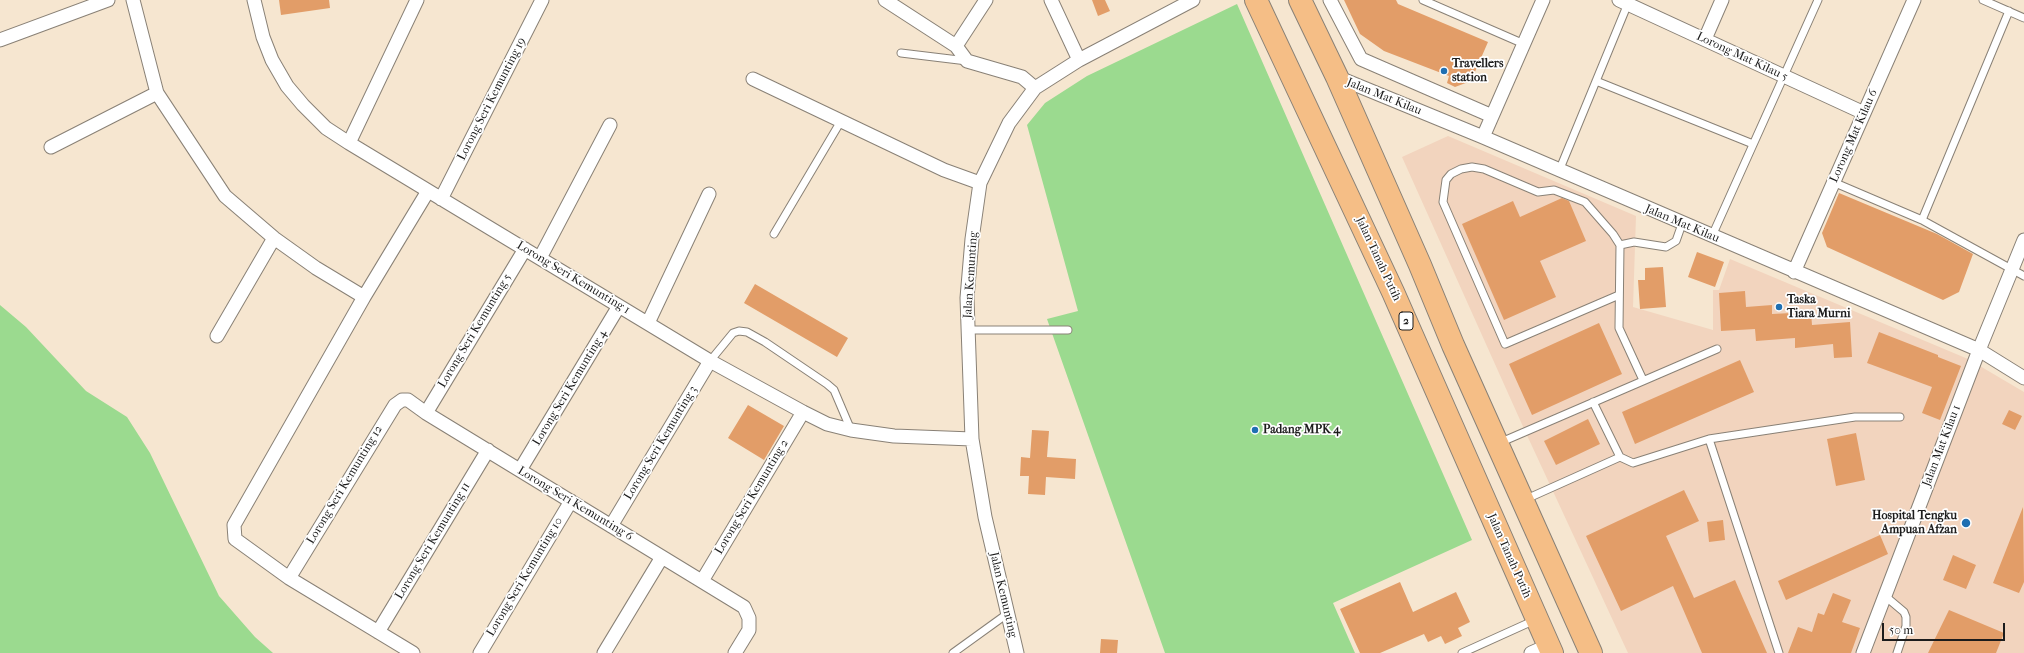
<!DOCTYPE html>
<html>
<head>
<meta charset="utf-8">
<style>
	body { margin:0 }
	#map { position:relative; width:2024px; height:653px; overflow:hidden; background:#f6e6d0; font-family:"IM FELL French Canon",serif }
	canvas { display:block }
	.scale { position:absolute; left:1882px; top:623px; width:123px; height:18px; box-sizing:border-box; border:2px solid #1c1c1c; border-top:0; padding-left:5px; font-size:12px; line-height:14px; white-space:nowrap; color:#1c1c1c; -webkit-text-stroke:3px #fff; paint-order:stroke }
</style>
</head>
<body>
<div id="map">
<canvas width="2024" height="653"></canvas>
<div class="scale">50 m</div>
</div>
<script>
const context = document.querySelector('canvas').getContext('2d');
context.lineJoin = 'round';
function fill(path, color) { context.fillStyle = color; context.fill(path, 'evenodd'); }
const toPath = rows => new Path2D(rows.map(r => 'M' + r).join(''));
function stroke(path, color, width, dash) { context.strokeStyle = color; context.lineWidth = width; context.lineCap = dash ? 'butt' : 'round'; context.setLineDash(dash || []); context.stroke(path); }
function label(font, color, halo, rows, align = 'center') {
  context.font = font + ' "IM FELL French Canon",serif'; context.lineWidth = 3.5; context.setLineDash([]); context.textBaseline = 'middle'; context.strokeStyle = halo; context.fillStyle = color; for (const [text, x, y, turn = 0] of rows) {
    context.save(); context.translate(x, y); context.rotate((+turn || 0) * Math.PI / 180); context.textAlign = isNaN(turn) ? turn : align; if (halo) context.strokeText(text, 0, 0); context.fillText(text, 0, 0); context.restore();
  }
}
const built = toPath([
	[1448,136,1636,216,1633,307,1713,330,1713,290,1719,290,1730,259,1968,359,2024,392,2024,653,1628,653,1525,431,1402,157]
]);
const green = toPath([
	[1237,4,1472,540,1333,603,1355,653,1165,653,1047,319,1078,311,1027,125,1045,103,1087,76],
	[0,305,26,327,86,391,127,417,150,453,219,596,255,637,273,653,0,653]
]);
const building = toPath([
	[279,0,329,0,330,8,281,15],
	[1092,0,1105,0,1110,11,1098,16],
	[1344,0,1396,0,1398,4,1488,42,1471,81,1455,87,1447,83,1449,76,1384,51,1360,34],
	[1839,193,1937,234,1973,254,1959,292,1943,300,1827,247,1822,233],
	[1562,198,1569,201,1586,241,1540,261,1556,297,1504,320,1462,224,1513,201,1520,217],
	[1697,252,1724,262,1715,287,1688,277],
	[1663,267,1666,307,1640,309,1638,280,1645,280,1645,268],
	[755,284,848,338,837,357,744,303],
	[1745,291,1746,307,1772,305,1772,314,1811,312,1812,325,1850,322,1852,357,1834,358,1833,344,1795,348,1795,338,1756,341,1755,329,1721,331,1719,293],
	[1599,323,1622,374,1532,415,1509,364],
	[1879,332,1938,355,1938,357,1961,366,1940,420,1922,413,1932,387,1867,363],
	[1740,360,1754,392,1635,444,1622,412],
	[748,405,784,426,764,460,728,438],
	[2009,410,2022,416,2015,430,2002,424],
	[1588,419,1600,444,1556,465,1544,441],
	[1032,430,1049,431,1047,457,1076,459,1075,479,1046,477,1045,495,1028,494,1029,476,1020,476,1021,457,1030,458],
	[1856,433,1865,480,1836,486,1827,439],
	[1684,490,1699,521,1666,536,1694,598,1735,580,1767,653,1702,653,1673,586,1621,611,1586,536],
	[2023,507,2024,582,2019,593,1993,583],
	[1723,520,1725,540,1709,542,1707,522],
	[1880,535,1888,554,1786,600,1778,581],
	[1953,555,1976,565,1966,589,1943,580],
	[1400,582,1413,612,1456,592,1470,622,1458,628,1462,636,1445,644,1441,636,1428,642,1424,634,1380,653,1360,653,1340,609],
	[1833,593,1851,600,1842,622,1860,628,1851,653,1788,653,1798,627,1812,632,1818,613,1824,615],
	[1949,610,2004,633,1996,653,1928,653],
	[1101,639,1118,640,1117,653,1100,653]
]);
const lane = toPath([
	[1423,0,1524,44],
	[1983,0,2024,18],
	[901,53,967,61],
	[1596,81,1753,144],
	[1559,171,1629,1],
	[1833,182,1922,220,2024,276],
	[1922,220,2009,11],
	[774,234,841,121],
	[1712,236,1818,0],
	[1620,245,1634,242,1666,247,1676,241,1682,224],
	[1619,295,1505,344,1443,202,1446,180,1451,174,1461,169,1472,167,1484,169,1538,192,1554,190,1585,202,1613,234,1620,245,1619,328,1643,380],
	[967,330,1068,330],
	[710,361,733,333,739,331,747,332,765,342,827,384,834,390,851,430],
	[1709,439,1779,653],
	[1499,443,1717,349],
	[1620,457,1633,463,1709,439,1855,417,1900,417],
	[1524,500,1620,457,1593,402],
	[1885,596,1904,612,1906,617,1906,626,1897,653],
	[953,653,1007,614],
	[1462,653,1535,620]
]);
const street = toPath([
	[133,0,157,93,225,196,274,238,316,268,364,297],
	[254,0,263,37,272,60,287,86,303,105,326,128,349,143,710,361,803,412,827,424,851,430,894,436,972,439],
	[885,0,956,46,967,61,1022,77,1035,88],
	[1051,0,1079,60],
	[1330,0,1361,59,1492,116],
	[1619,0,1864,113],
	[1705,39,1722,0],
	[0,40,108,0],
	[956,46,986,0],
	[1337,77,1483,137,1979,350,2024,378],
	[753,79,944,170,980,183],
	[1483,137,1543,0],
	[349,143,417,0],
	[51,147,157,93],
	[441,199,542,0],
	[540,258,610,125],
	[1794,272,1914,0],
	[648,323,709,194],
	[217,336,274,238],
	[426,413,525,249],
	[520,470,619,306],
	[611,526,710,361],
	[289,578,395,405,402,400,408,400,426,413,744,607,749,618,749,630,735,653],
	[702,581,803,412],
	[378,632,488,450],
	[413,653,289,578,235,539,234,525,364,297,428,191],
	[480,653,571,501],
	[604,653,662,557],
	[1017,653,985,517,972,439,967,298,972,239,980,183,1009,123,1035,88,1079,60,1193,0],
	[1531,653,1549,645],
	[1863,653,1979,350,2024,240]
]);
const highway = toPath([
	[1256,0,1393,292,1552,653],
	[1300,0,1337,77,1420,265,1453,345,1591,653]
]);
const markers = [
	[1444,71,4,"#1f6fb2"],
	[1779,307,4,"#1f6fb2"],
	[1255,430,4,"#1f6fb2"],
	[1966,523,5,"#1f6fb2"]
];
const shields = [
	[1406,321,14]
];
const shieldNames = [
	["2",1406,321]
];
const streetNames = [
	["Lorong Mat Kilau 5",1742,57,25],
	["Jalan Mat Kilau",1384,97,22],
	["Lorong Seri Kemunting 19",492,99,-63],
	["Lorong Mat Kilau 6",1854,136,-66],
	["Jalan Mat Kilau",1682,224,23],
	["Jalan Tanah Putih",1378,259,65],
	["Jalan Kemunting",971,275,-86],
	["Lorong Seri Kemunting 1",573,278,31],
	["Lorong Seri Kemunting 5",475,331,-59],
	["Lorong Seri Kemunting 4",570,388,-59],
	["Lorong Seri Kemunting 3",661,443,-59],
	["Jalan Mat Kilau 1",1942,446,-69],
	["Lorong Seri Kemunting 12",345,485,-59],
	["Lorong Seri Kemunting 2",752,497,-59],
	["Lorong Seri Kemunting 6",575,504,31],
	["Lorong Seri Kemunting 11",433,541,-59],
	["Jalan Tanah Putih",1509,556,66],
	["Lorong Seri Kemunting 10",525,577,-59],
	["Jalan Kemunting",1003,595,77]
];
const poiNames = [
	["Travellers",1452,64],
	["station",1452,78],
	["Taska",1787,300],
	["Tiara Murni",1787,314],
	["Padang MPK 4",1263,430],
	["Hospital Tengku",1957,516,"right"],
	["Ampuan Afzan",1957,530,"right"]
];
fill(built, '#f2d4be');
fill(green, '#9bda8f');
fill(building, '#e29d68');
stroke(lane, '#898176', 9);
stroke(street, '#898176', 15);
stroke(highway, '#898176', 24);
stroke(lane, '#fff', 7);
stroke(street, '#fff', 13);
stroke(highway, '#f5be86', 22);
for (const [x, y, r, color] of markers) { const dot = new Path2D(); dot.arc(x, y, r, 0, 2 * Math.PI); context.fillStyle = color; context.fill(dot); stroke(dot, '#fff', 1.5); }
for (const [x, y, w] of shields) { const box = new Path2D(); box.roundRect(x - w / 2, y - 9, w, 18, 3); context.fillStyle = '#fff'; context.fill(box); stroke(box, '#1c1c1c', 1); }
label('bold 11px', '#1c1c1c', null, shieldNames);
label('12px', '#1c1c1c', '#fff', streetNames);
label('bold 12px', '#1c1c1c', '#fff', poiNames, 'left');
</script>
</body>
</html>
